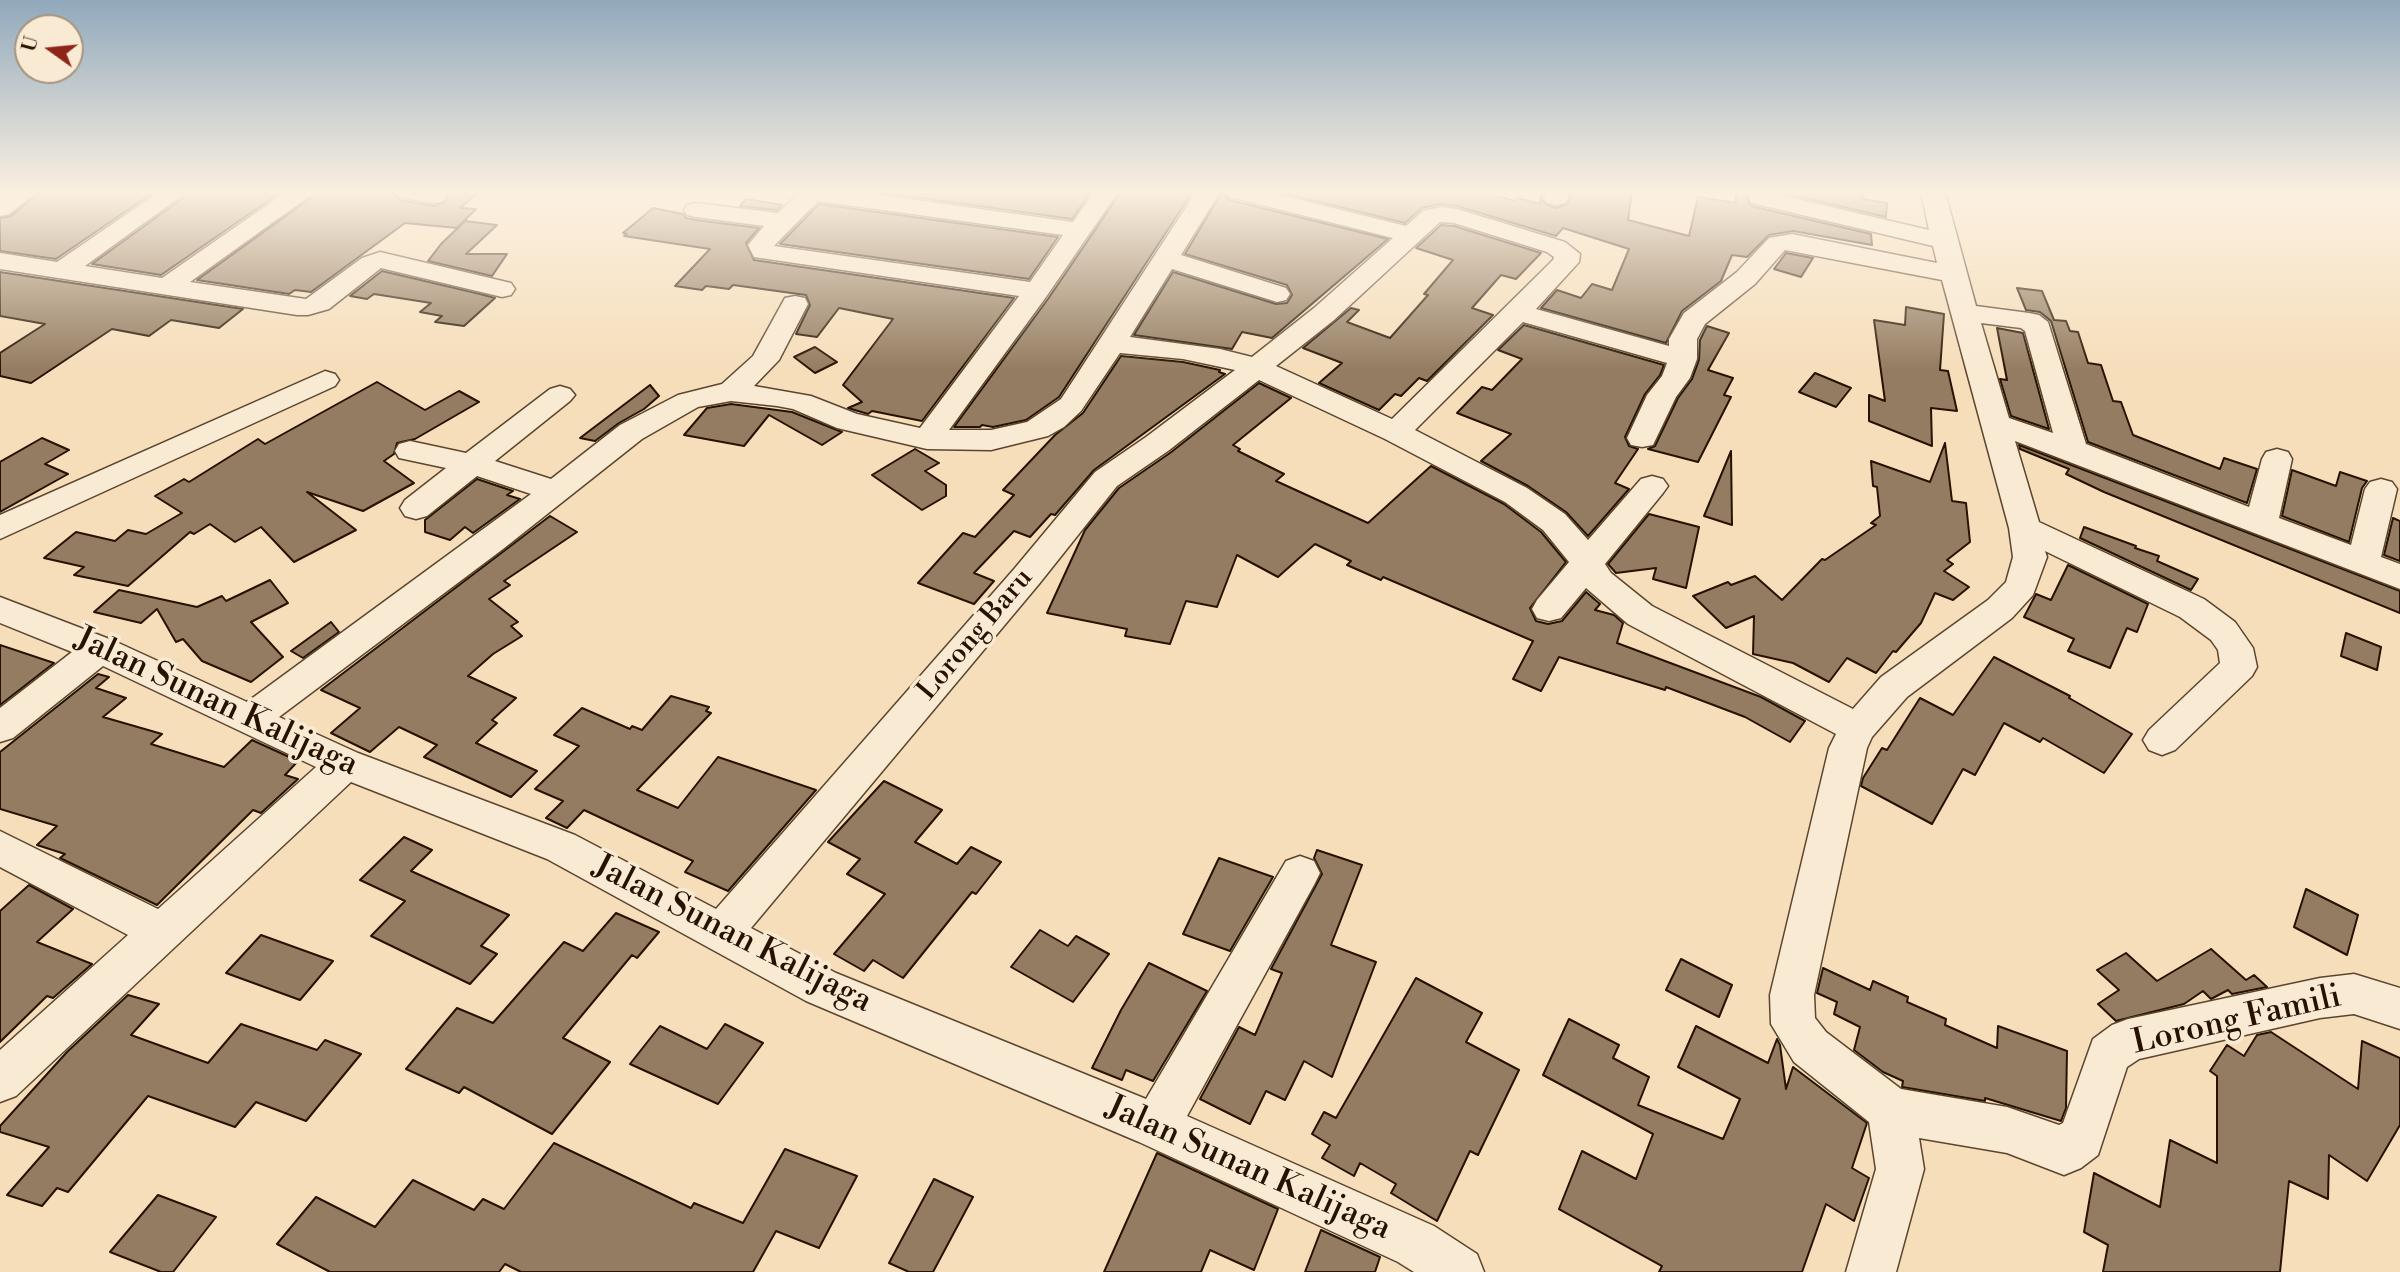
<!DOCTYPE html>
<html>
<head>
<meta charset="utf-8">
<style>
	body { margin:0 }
	#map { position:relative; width:2400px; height:1272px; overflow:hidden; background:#f6debb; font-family:"Libre Bodoni",serif }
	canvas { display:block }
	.north { position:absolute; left:14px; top:14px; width:70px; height:70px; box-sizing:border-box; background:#f9ead3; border:2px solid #a5947f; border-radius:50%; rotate:285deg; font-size:19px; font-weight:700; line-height:28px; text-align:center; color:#271200 }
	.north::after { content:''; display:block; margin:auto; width:24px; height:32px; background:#8f2418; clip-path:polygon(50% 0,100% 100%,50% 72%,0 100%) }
</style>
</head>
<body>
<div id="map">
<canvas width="2400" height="1272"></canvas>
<div class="north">U</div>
</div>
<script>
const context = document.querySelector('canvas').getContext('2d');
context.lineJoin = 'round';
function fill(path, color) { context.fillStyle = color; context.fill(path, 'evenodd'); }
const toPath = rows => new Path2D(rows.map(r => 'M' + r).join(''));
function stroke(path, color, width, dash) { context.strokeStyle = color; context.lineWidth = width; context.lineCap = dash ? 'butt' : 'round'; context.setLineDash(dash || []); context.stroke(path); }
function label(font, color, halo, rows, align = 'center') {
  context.font = font + ' "Libre Bodoni",serif'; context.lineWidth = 7; context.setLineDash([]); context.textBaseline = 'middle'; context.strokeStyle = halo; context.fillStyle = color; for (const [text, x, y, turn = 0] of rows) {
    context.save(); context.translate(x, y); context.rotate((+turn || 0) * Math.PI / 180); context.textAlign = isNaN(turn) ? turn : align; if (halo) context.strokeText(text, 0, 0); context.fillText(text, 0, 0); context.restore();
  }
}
const building = toPath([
	[40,192,154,192,56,259,0,251,0,218,11,216,40,192],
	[181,192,281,192,161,275,92,264,183,198,181,192],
	[319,192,394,192,399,200,434,206,445,202,449,196,446,192,479,192,460,208,476,209,457,228,405,223,311,292,295,290,289,294,197,280,319,192],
	[878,192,1091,192,1072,219,878,192],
	[1121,192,1191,194,1059,397,1026,420,993,427,982,425,980,427,954,427,1048,299,1121,192],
	[1222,192,1229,200,1388,239,1272,338,1242,332,1232,349,1134,335,1173,272,1276,304,1287,303,1292,295,1287,285,1185,254,1222,192],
	[1279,192,1482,192,1515,201,1518,198,1540,204,1541,192,1544,192,1542,199,1545,204,1555,208,1567,204,1573,192,1632,192,1628,220,1689,236,1698,197,1736,203,1736,192,1749,192,1747,199,1751,206,1871,234,1872,245,1793,231,1769,235,1747,257,1732,255,1721,281,1682,311,1666,343,1541,308,1557,290,1581,298,1592,284,1612,290,1629,249,1563,228,1556,236,1457,206,1440,204,1422,208,1405,223,1279,192],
	[1779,192,1863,192,1862,199,1887,203,1886,217,1779,192],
	[746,199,782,205,777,210,740,206,746,199],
	[819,204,1058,237,1029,279,780,244,819,204],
	[653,208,683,214,686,218,696,220,759,228,746,243,754,260,1014,298,922,421,872,411,868,414,848,408,862,402,843,385,893,319,839,308,817,337,796,334,810,305,806,295,733,285,729,289,706,286,702,290,675,286,710,249,624,236,627,234,623,233,653,208],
	[465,221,497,225,466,254,507,254,492,276,428,261,441,244,465,221],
	[1441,225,1454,226,1541,253,1516,279,1501,275,1472,308,1493,315,1427,381,1419,378,1401,396,1395,394,1379,410,1319,383,1342,363,1303,348,1351,308,1359,310,1347,322,1390,338,1428,295,1424,294,1453,260,1416,248,1441,225],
	[1786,253,1813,258,1801,277,1774,269,1786,253],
	[382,271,480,294,495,298,464,326,435,322,442,316,420,312,431,303,374,294,367,299,350,296,382,271],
	[0,272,243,309,219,328,171,320,149,336,112,329,31,383,0,376,0,353,45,324,0,316,0,272],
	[2017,288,2042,291,2054,320,2066,321,2070,331,2078,332,2088,363,2101,365,2113,401,2121,402,2133,435,2220,469,2224,458,2257,469,2247,503,2088,442,2051,321,2040,312,2026,310,2017,288],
	[1906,307,1944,314,1940,370,1948,371,1957,411,1931,408,1932,446,1869,421,1869,395,1885,401,1874,320,1905,325,1906,307],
	[1524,325,1664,365,1660,375,1645,394,1625,437,1629,446,1638,449,1615,483,1629,489,1588,536,1566,512,1528,486,1481,461,1511,434,1457,413,1482,387,1492,390,1522,359,1498,350,1524,325],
	[1707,326,1729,333,1708,370,1733,378,1724,395,1731,397,1698,462,1648,449,1655,446,1678,398,1692,379,1699,360,1700,340,1707,326],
	[1997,328,2023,333,2049,429,2011,416,2000,379,2007,380,1997,328],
	[815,347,837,362,815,373,794,357,815,347],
	[1121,356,1183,362,1220,370,1219,372,1225,374,1094,470,1055,515,1051,514,1030,537,1014,531,974,573,994,581,974,604,918,583,963,533,975,537,1014,495,1003,490,1055,435,1083,413,1121,356],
	[1815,373,1851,388,1836,407,1799,392,1815,373],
	[377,382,425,410,459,391,479,402,415,439,397,443,394,454,384,461,414,483,363,511,307,492,356,530,294,562,261,527,235,542,210,524,194,534,190,532,128,586,74,575,84,567,44,558,76,532,115,541,128,530,146,534,182,513,155,496,184,479,189,482,258,439,265,444,377,382],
	[1259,383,1291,398,1233,445,1240,449,1238,451,1284,474,1276,481,1368,523,1431,466,1504,504,1541,532,1566,562,1530,608,1536,621,1548,624,1562,621,1586,592,1600,604,1595,610,1614,615,1623,623,1617,643,1761,697,1805,721,1790,742,1745,717,1666,687,1665,690,1559,657,1541,691,1513,679,1533,641,1383,577,1381,580,1347,565,1351,561,1315,544,1278,577,1237,555,1217,607,1186,601,1170,644,1125,636,1127,629,1047,613,1085,530,1119,488,1170,453,1259,383],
	[650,385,659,396,644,409,619,423,595,441,580,438,650,385],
	[731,404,792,412,842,432,822,445,769,415,744,446,684,435,707,408,731,404],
	[42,438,69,450,45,464,68,474,0,512,0,462,42,438],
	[1945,443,1952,501,1966,503,1970,542,1947,560,1953,564,1944,571,1969,587,1953,600,1935,593,1921,623,1896,652,1893,651,1876,673,1847,658,1829,682,1793,663,1753,654,1754,616,1726,628,1693,596,1728,582,1731,585,1755,576,1782,600,1822,559,1825,560,1876,525,1871,523,1880,516,1877,487,1873,486,1871,461,1930,482,1945,443],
	[2019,445,2400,591,2400,613,2104,492,2066,474,2069,469,2020,449,2019,445],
	[915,449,939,463,925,471,946,485,946,496,922,510,872,475,915,449],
	[1731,451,1732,525,1704,516,1731,451],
	[2292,470,2336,486,2340,472,2367,481,2362,488,2349,542,2282,516,2292,470],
	[477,479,513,491,507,495,520,499,473,533,465,527,450,540,425,532,425,520,477,479],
	[1649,514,1699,527,1686,588,1653,579,1656,568,1616,573,1608,564,1649,514],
	[550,516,577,532,504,581,510,585,489,599,518,622,511,626,522,636,493,654,468,676,516,698,492,720,497,723,476,743,537,771,511,797,424,757,437,745,399,727,370,752,331,733,360,708,321,690,550,516],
	[2393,518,2400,521,2400,561,2384,555,2393,518],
	[2084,527,2136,546,2135,548,2159,556,2157,561,2198,579,2191,590,2080,538,2084,527],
	[2068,565,2148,604,2137,632,2127,628,2110,668,2068,651,2074,639,2024,617,2036,594,2051,600,2068,565],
	[270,580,288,603,251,622,283,657,251,682,202,661,183,639,176,642,157,609,141,623,94,612,119,590,197,607,222,596,226,601,270,580],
	[331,622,339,632,303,658,291,651,331,622],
	[2346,633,2381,647,2377,670,2341,656,2346,633],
	[0,645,54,663,0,705,0,645],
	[1994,657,2070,696,2069,698,2132,734,2104,773,2043,738,2040,742,2004,723,1975,775,1963,769,1932,824,1861,786,1863,778,1882,748,1887,750,1920,698,1953,715,1994,657],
	[98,674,109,677,96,688,126,698,103,717,162,734,151,744,224,767,252,740,298,761,285,775,298,779,261,813,253,810,157,905,60,858,65,854,37,845,57,826,0,809,0,752,98,674],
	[671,696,709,707,706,711,711,713,637,790,678,808,718,757,816,790,728,891,685,872,693,861,584,810,567,828,546,818,563,801,535,789,579,746,554,735,582,708,630,729,632,726,642,730,671,696],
	[884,781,942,810,915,842,957,864,971,847,1001,862,976,894,972,892,903,978,873,960,864,971,834,954,885,894,847,874,860,859,828,842,884,781],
	[404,837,432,850,411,871,509,915,481,946,497,954,470,984,371,936,405,901,360,880,404,837],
	[1317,850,1362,865,1331,945,1376,962,1332,1077,1304,1061,1285,1100,1266,1091,1250,1124,1200,1099,1239,1027,1255,1035,1282,973,1271,969,1322,874,1314,858,1317,850],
	[1219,858,1273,877,1230,951,1183,934,1219,858],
	[29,885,73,909,37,942,92,964,53,998,47,996,0,1042,0,911,29,885],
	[2306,889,2358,915,2347,955,2294,927,2306,889],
	[616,913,659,932,637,958,632,955,563,1038,610,1062,552,1134,464,1087,459,1093,406,1069,457,1008,493,1023,564,942,583,951,616,913],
	[1040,930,1068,946,1076,936,1109,954,1073,1002,1011,967,1040,930],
	[261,935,333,961,300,1000,226,973,261,935],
	[2211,949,2246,980,2254,975,2267,987,2232,994,2228,990,2211,999,2203,991,2184,1004,2116,1021,2098,1004,2119,990,2097,970,2126,953,2157,981,2211,949],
	[1681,959,1732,985,1719,1017,1666,990,1681,959],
	[1149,963,1207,991,1153,1081,1126,1070,1122,1080,1092,1068,1121,1010,1149,963],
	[1823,968,1870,990,1873,981,1908,997,1907,1002,1946,1019,1945,1025,1997,1048,1998,1026,2067,1051,2066,1108,2061,1121,1985,1098,1985,1101,1902,1087,1903,1081,1883,1072,1854,1050,1860,1027,1834,1014,1837,1002,1817,993,1823,968],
	[1416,978,1482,1013,1466,1042,1519,1070,1478,1155,1470,1151,1437,1221,1391,1193,1396,1184,1360,1163,1354,1176,1322,1158,1330,1145,1312,1134,1324,1112,1336,1118,1416,978],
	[128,995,159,1004,131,1035,208,1063,241,1024,317,1050,325,1040,361,1054,306,1121,256,1102,235,1127,148,1096,68,1192,57,1188,42,1206,7,1195,49,1147,0,1132,0,1126,67,1052,128,995],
	[1569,1019,1619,1045,1613,1058,1649,1077,1638,1105,1723,1139,1740,1099,1678,1067,1696,1026,1768,1063,1777,1039,1780,1045,1786,1089,1793,1067,1867,1123,1852,1168,1869,1178,1854,1221,1826,1204,1802,1272,1659,1272,1662,1266,1559,1209,1582,1151,1636,1179,1653,1134,1543,1075,1569,1019],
	[725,1024,763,1043,718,1104,630,1064,660,1026,707,1049,725,1024],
	[2271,1032,2358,1089,2362,1041,2400,1058,2400,1125,2367,1181,2329,1155,2328,1199,2289,1181,2280,1272,2103,1272,2108,1245,2084,1232,2094,1173,2160,1207,2170,1140,2217,1163,2217,1076,2210,1071,2227,1045,2244,1056,2257,1035,2271,1032],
	[554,1143,691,1208,694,1203,743,1223,785,1149,857,1176,819,1248,776,1231,753,1272,521,1272,505,1264,499,1272,330,1272,277,1244,316,1197,375,1227,413,1180,474,1210,483,1199,504,1209,554,1143],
	[1157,1153,1278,1209,1254,1270,1210,1250,1201,1272,1104,1272,1157,1153],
	[934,1179,973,1197,933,1272,909,1272,889,1263,934,1179],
	[158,1195,216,1217,173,1272,161,1272,110,1252,158,1195],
	[1321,1230,1380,1257,1375,1272,1305,1272,1321,1230]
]);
const minor = toPath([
	[9,192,37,192,9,214,0,216,0,198,9,192],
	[159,192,178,192,181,196,85,266,162,278,286,192,315,192,190,282,306,299,362,258,380,252,511,283,515,289,511,295,502,297,381,268,329,309,308,315,297,315,0,269,0,253,57,262,159,192],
	[396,192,443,192,446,196,443,201,434,203,399,197,396,192],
	[800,192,858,192,1073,222,1094,192,1118,192,1046,297,949,430,991,430,1027,422,1061,399,1196,192,1220,192,1181,255,1286,288,1290,294,1286,300,1277,302,1172,269,1130,337,1220,349,1252,357,1314,308,1393,238,1230,197,1227,192,1268,192,1406,226,1423,211,1441,207,1457,209,1565,242,1580,254,1579,262,1536,309,1669,346,1669,339,1684,313,1737,272,1769,238,1792,234,1937,263,1933,246,1752,203,1749,198,1752,193,1767,192,1929,230,1921,192,1945,192,1976,306,2029,313,2039,315,2048,322,2086,444,2249,507,2262,459,2266,452,2277,449,2288,452,2292,459,2279,518,2351,545,2365,489,2370,482,2381,479,2392,482,2397,489,2381,557,2400,564,2400,589,2015,441,2039,522,2204,599,2235,622,2253,648,2257,667,2252,676,2175,750,2162,755,2149,750,2143,740,2149,730,2220,663,2218,650,2211,640,2180,617,2045,551,2047,557,2033,595,2012,618,1907,697,1872,737,1867,748,1814,995,1815,1018,1826,1032,1901,1089,2007,1107,2059,1125,2063,1123,2093,1039,2112,1025,2128,1019,2320,978,2354,974,2400,988,2400,1029,2354,1014,2320,1018,2139,1059,2127,1067,2098,1155,2081,1168,2064,1175,2007,1153,1919,1138,1924,1169,1896,1272,1846,1272,1876,1169,1869,1122,1794,1062,1771,1024,1770,995,1829,748,1836,734,1628,624,1586,588,1561,618,1549,621,1537,618,1532,609,1537,600,1569,562,1543,530,1505,502,1385,439,1259,380,1168,451,1117,486,1039,584,751,928,836,973,1146,1099,1286,861,1300,856,1314,861,1320,873,1314,885,1187,1116,1434,1226,1477,1254,1484,1272,1414,1272,1398,1262,1139,1142,806,1001,547,859,351,782,16,1096,0,1102,0,1050,128,935,0,867,0,831,158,909,316,767,103,666,13,738,0,742,0,708,72,652,0,623,0,597,112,640,247,702,531,494,477,476,427,516,416,519,405,516,400,508,405,500,446,468,399,458,395,451,399,444,410,441,466,453,550,389,560,386,570,389,575,395,570,401,495,461,551,479,620,425,678,395,722,384,753,356,785,298,795,296,805,298,808,304,779,360,754,386,811,396,857,414,920,428,1019,296,754,257,748,245,764,226,696,217,687,215,684,210,687,205,696,203,778,213,800,192],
	[818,201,1063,235,1030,282,774,246,818,201],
	[1440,222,1454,223,1547,252,1554,257,1553,260,1392,419,1276,366,1334,320,1440,222],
	[1785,250,1942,280,2009,528,2013,557,2006,582,1988,600,1881,677,1853,709,1652,606,1611,573,1605,564,1663,493,1668,486,1663,479,1652,476,1641,479,1588,540,1565,514,1527,488,1415,430,1523,322,1667,363,1662,376,1647,395,1627,438,1631,445,1642,447,1653,445,1676,397,1690,378,1697,359,1697,339,1705,324,1755,284,1785,250],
	[1981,323,2021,328,2025,331,2053,433,2009,418,1981,323],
	[1120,353,1183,359,1235,370,1146,437,1095,472,1015,568,716,909,575,835,358,753,279,717,503,549,642,439,698,407,731,401,777,406,793,409,837,428,927,449,991,450,1048,436,1064,427,1081,411,1120,353],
	[1547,192,1571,192,1565,203,1556,205,1547,203,1544,198,1547,192],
	[325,371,335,374,339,380,335,386,0,539,0,515,325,371]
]);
const streetNames = [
	["Lorong Baru",976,635,-50]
];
const nearStreetnames = [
	["Jalan Sunan Kalijaga",216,703,25],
	["Jalan Sunan Kalijaga",732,935,27],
	["Lorong Famili",2237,1021,-13],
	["Jalan Sunan Kalijaga",1248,1169,24]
];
fill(building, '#937c61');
stroke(building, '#271200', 2);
stroke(minor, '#5b452f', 3);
fill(minor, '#f9ead3');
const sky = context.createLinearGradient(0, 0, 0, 370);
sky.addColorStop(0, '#91a9bc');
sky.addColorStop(0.52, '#fbf0e0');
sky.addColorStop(1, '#fbf0e000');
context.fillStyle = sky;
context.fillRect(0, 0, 2400, 370);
label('28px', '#271200', '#f9ead3', streetNames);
label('33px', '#271200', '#f9ead3', nearStreetnames);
</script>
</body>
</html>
